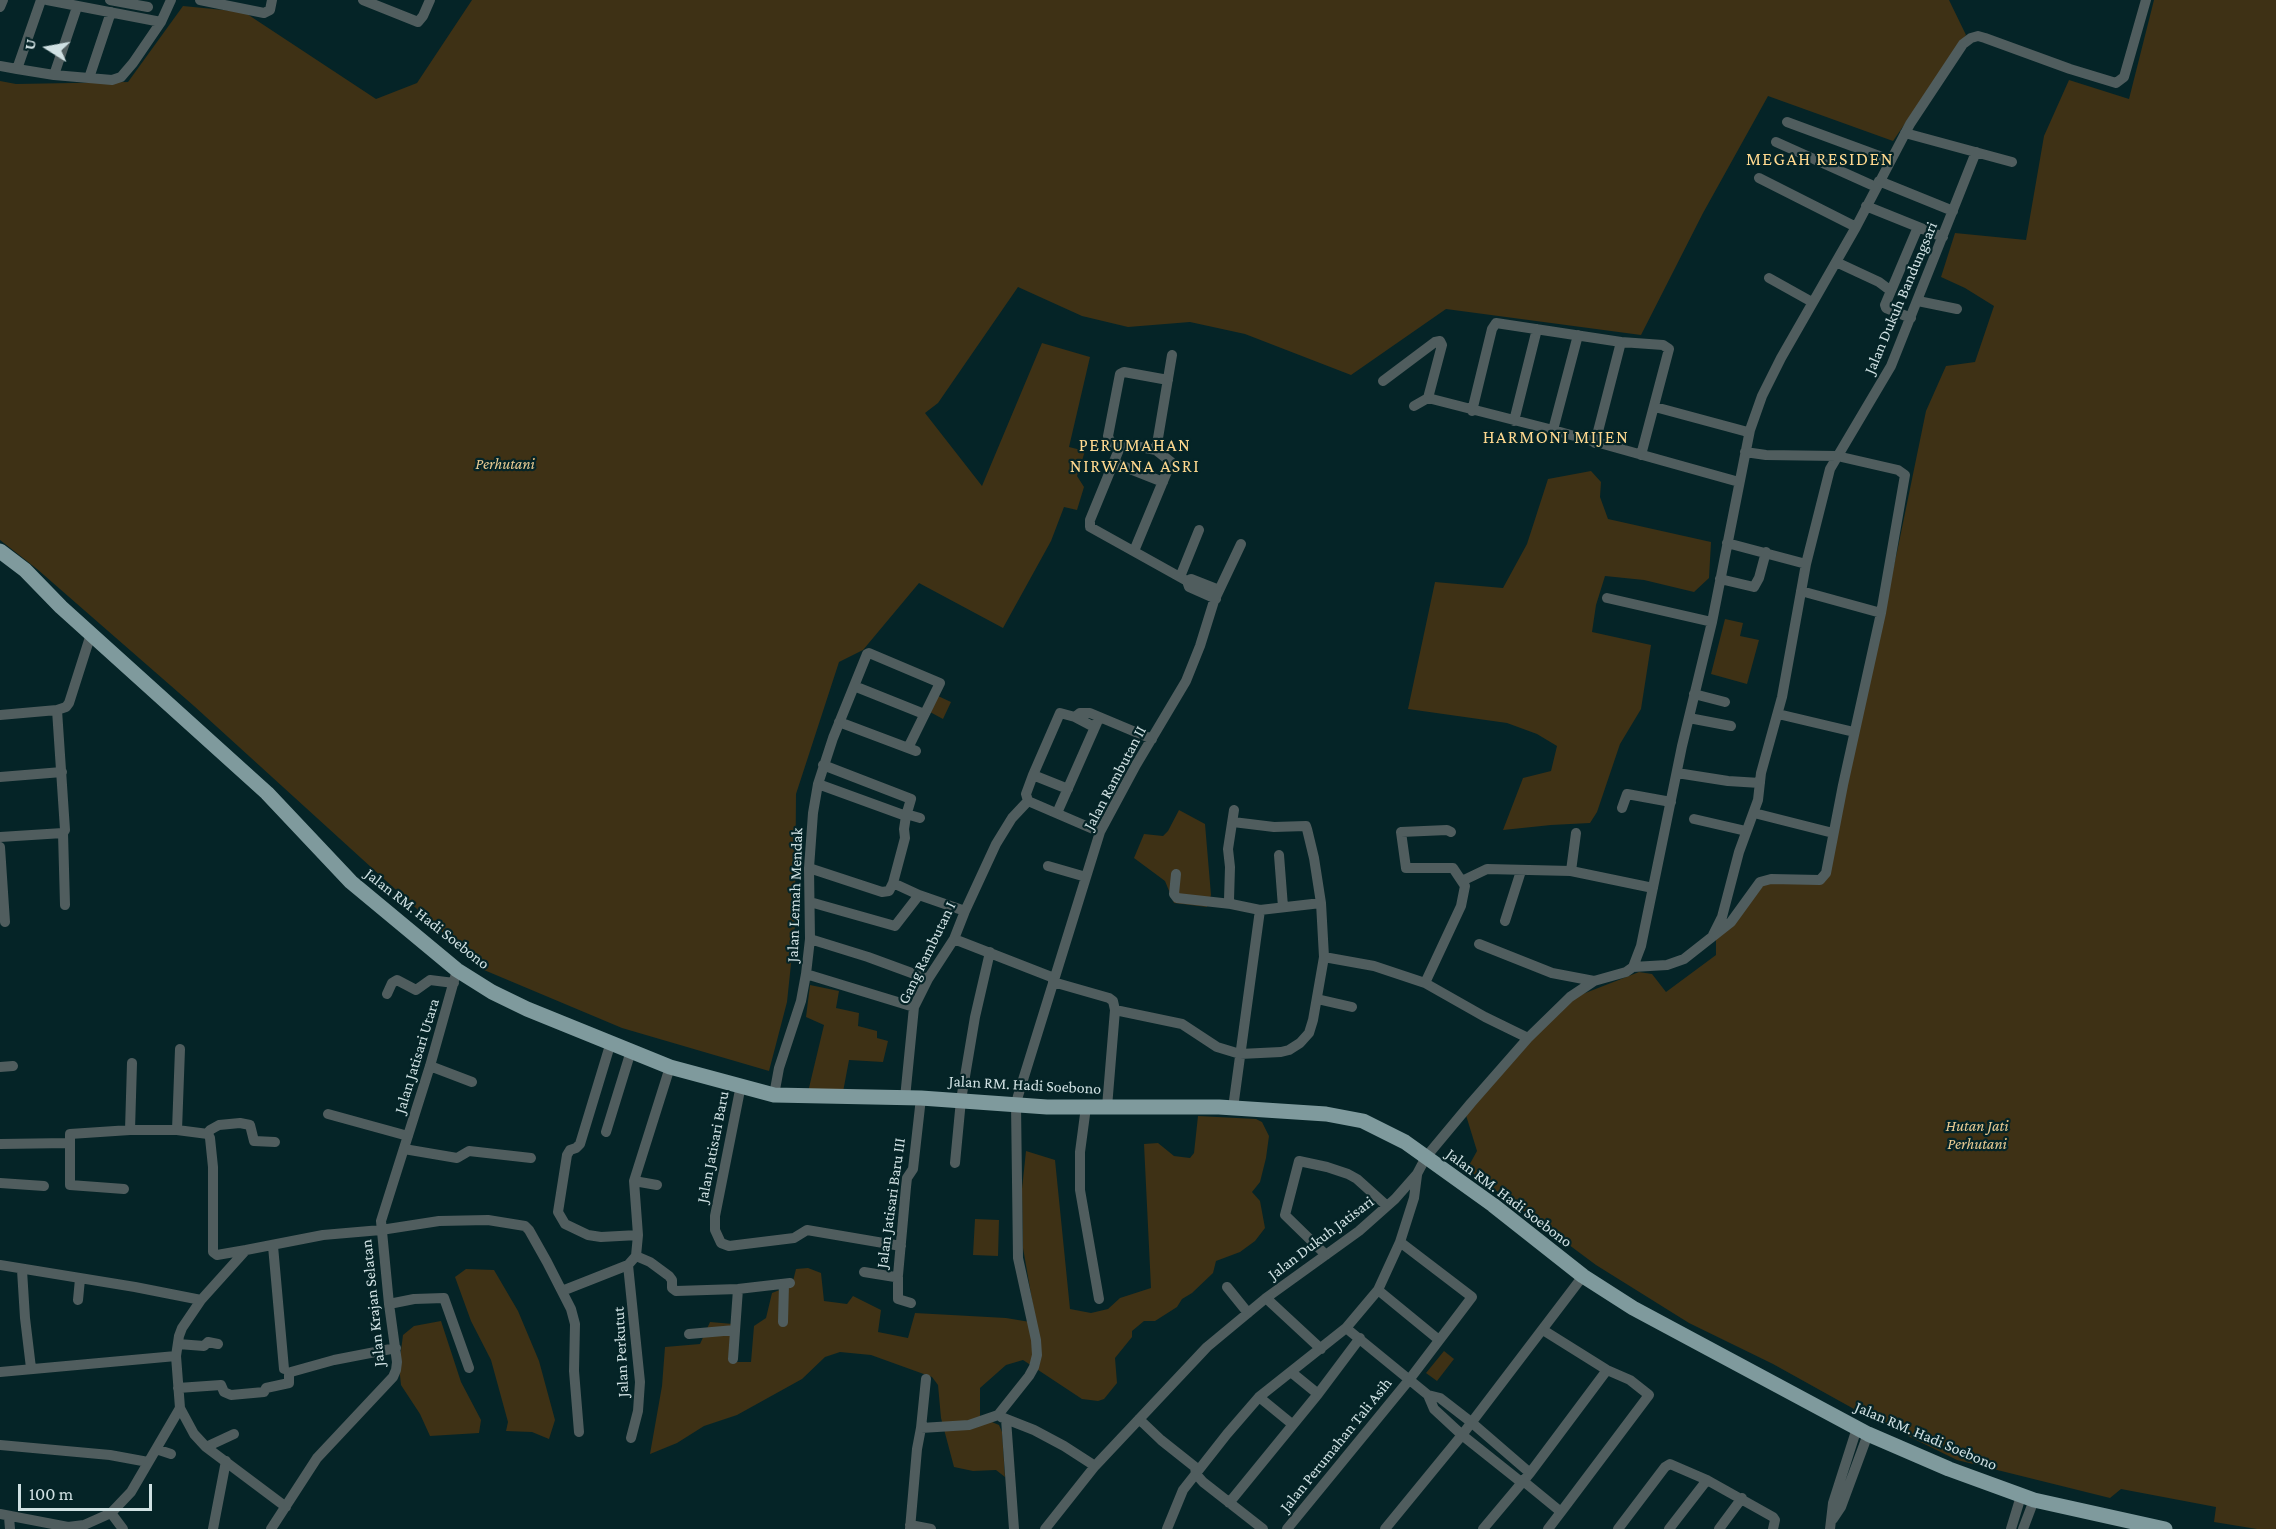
<!DOCTYPE html>
<html>
<head>
<meta charset="utf-8">
<style>
	body { margin:0 }
	#map { position:relative; width:2276px; height:1529px; overflow:hidden; background:#052427; font-family:"Crimson Pro",serif }
	canvas { display:block }
	.north { position:absolute; left:18px; top:18px; width:60px; height:60px; -webkit-text-stroke:4px #052427; paint-order:stroke; rotate:281deg; font-size:16px; font-weight:700; line-height:24px; text-align:center; color:#d0e1e3 }
	.north::after { content:''; display:block; margin:auto; width:21px; height:27px; background:#d0e1e3; clip-path:polygon(50% 0,100% 100%,50% 72%,0 100%) }
	.scale { position:absolute; left:18px; top:1484px; width:134px; height:27px; box-sizing:border-box; border:3px solid #d0e1e3; border-top:0; padding-left:8px; font-size:18px; line-height:21px; white-space:nowrap; color:#d0e1e3; -webkit-text-stroke:4px #052427; paint-order:stroke }
</style>
</head>
<body>
<div id="map">
<canvas width="2276" height="1529"></canvas>
<div class="north">U</div>
<div class="scale">100 m</div>
</div>
<script>
const context = document.querySelector('canvas').getContext('2d');
context.lineJoin = 'round';
function fill(path, color) { context.fillStyle = color; context.fill(path, 'evenodd'); }
const toPath = rows => new Path2D(rows.map(r => 'M' + r).join(''));
function stroke(path, color, width, dash) { context.strokeStyle = color; context.lineWidth = width; context.lineCap = dash ? 'butt' : 'round'; context.setLineDash(dash || []); context.stroke(path); }
function label(font, color, halo, rows, align = 'center') {
  context.font = font + ' "Crimson Pro",serif'; context.lineWidth = 4.5; context.setLineDash([]); context.textBaseline = 'middle'; context.strokeStyle = halo; context.fillStyle = color; for (const [text, x, y, turn = 0] of rows) {
    context.save(); context.translate(x, y); context.rotate((+turn || 0) * Math.PI / 180); context.textAlign = isNaN(turn) ? turn : align; if (halo) context.strokeText(text, 0, 0); context.fillText(text, 0, 0); context.restore();
  }
}
const green = toPath([
	[472,0,1949,0,1966,35,1893,141,1768,96,1703,213,1641,335,1446,309,1351,375,1245,334,1190,322,1128,327,1082,316,1018,287,938,403,925,413,982,486,1042,343,1090,357,1069,447,1085,451,1077,476,1084,487,1077,510,1064,507,1051,541,1003,628,919,583,863,650,839,662,796,794,795,926,787,1002,769,1071,622,1028,484,970,194,706,37,569,0,540,0,81,16,84,128,82,183,6,244,12,376,99,417,83],
	[2154,0,2276,0,2276,1529,2257,1529,2214,1522,2216,1507,2121,1489,2110,1498,1957,1460,1863,1414,1773,1364,1689,1323,1596,1265,1467,1169,1477,1151,1465,1112,1570,999,1639,972,1652,974,1666,992,1716,955,1716,938,1763,880,1821,879,1897,552,1926,411,1946,366,1975,362,1994,306,1965,288,1941,277,1955,233,2026,240,2044,136,2069,80,2129,99],
	[1591,471,1601,482,1600,497,1608,519,1711,542,1709,578,1694,592,1644,580,1605,576,1596,605,1592,632,1651,645,1641,709,1620,744,1597,812,1590,823,1551,825,1503,830,1523,778,1551,771,1557,746,1537,734,1507,723,1408,709,1435,582,1503,588,1527,544,1548,479],
	[1725,619,1743,623,1740,636,1759,640,1747,684,1711,674],
	[938,696,951,702,943,719,930,712],
	[1179,810,1205,824,1211,895,1207,907,1174,903,1165,881,1134,858,1144,834,1163,836,1168,831],
	[810,985,839,991,836,1008,859,1013,858,1026,877,1031,877,1038,888,1041,883,1062,849,1060,843,1092,808,1092,824,1025,806,1017],
	[1198,1116,1256,1119,1262,1122,1269,1136,1266,1158,1260,1182,1252,1192,1260,1201,1265,1228,1255,1241,1240,1252,1216,1261,1213,1273,1192,1293,1182,1299,1177,1307,1155,1321,1144,1321,1132,1331,1132,1337,1115,1358,1117,1383,1104,1399,1098,1401,1082,1399,1023,1360,1006,1365,980,1388,980,1417,999,1425,1002,1432,1005,1477,996,1470,973,1471,954,1467,941,1418,938,1385,932,1377,871,1355,840,1352,825,1357,802,1379,737,1415,704,1426,677,1443,650,1454,662,1386,665,1347,700,1344,710,1322,733,1324,731,1362,751,1362,754,1326,766,1318,772,1293,792,1285,796,1269,808,1268,821,1273,824,1301,847,1304,853,1296,881,1310,878,1332,908,1338,915,1313,1006,1318,1036,1323,1023,1248,1022,1189,1026,1151,1055,1160,1070,1309,1091,1313,1108,1309,1120,1298,1151,1288,1144,1144,1158,1143,1174,1156,1190,1158,1194,1153],
	[975,1219,999,1220,998,1256,973,1255],
	[466,1269,494,1270,518,1311,539,1361,555,1420,549,1439,532,1432,506,1431,508,1422,491,1360,471,1321,455,1277],
	[441,1321,461,1382,481,1420,479,1433,430,1436,420,1414,401,1385,399,1366,403,1335,414,1326],
	[1444,1351,1454,1359,1437,1381,1426,1373]
]);
const minor = toPath([
	[41,0,17,69,54,75],
	[47,0,161,22],
	[110,0,148,7],
	[200,0,264,13,270,10,272,0],
	[363,0,418,22,423,16,430,0],
	[0,7,3,0],
	[77,7,54,75,112,80,121,77,133,63,161,22,171,0],
	[0,66,17,69],
	[89,78,111,12],
	[1787,122,1890,160],
	[1905,133,2012,162],
	[1776,142,1876,187],
	[1759,178,1856,227],
	[1879,181,1953,211],
	[1866,206,1943,237],
	[1836,262,1879,282,1891,291],
	[1769,278,1812,302],
	[1918,301,1957,309],
	[1911,318,1886,308,1885,305,1918,227],
	[1621,342,1663,345,1669,349,1641,455],
	[1383,381,1435,342,1440,341,1442,345,1428,398],
	[1414,406,1428,398,1553,430,1739,482],
	[1655,407,1744,431],
	[1472,411,1492,329,1496,323,1621,342,1595,443],
	[1514,421,1537,329],
	[1553,430,1578,335],
	[1120,447,1090,520,1090,527,1187,581,1191,579,1219,590],
	[1120,447,1130,445,1156,450,1171,462,1134,551],
	[1120,447,1110,441,1108,436,1120,374,1124,372,1168,380],
	[1156,450,1172,355],
	[1115,463,1163,482],
	[1727,543,1806,564],
	[1180,577,1199,530],
	[1720,579,1754,587,1759,578,1766,552],
	[1187,581,1189,587,1216,599],
	[1801,591,1881,613],
	[1607,598,1712,622],
	[854,686,924,714],
	[1694,694,1725,702],
	[57,710,65,830,63,833,65,905],
	[1778,714,1854,732],
	[0,715,57,710,66,707,69,703,91,634],
	[1075,717,1080,713,1090,713,1152,739],
	[1689,718,1731,726],
	[839,722,916,751],
	[823,765,911,799,906,816],
	[1677,773,1728,781,1760,783],
	[1033,775,1068,789],
	[0,777,62,772],
	[1028,801,1026,794,1033,775,1060,713,1075,717,1094,727],
	[1028,801,1100,832],
	[1622,808,1627,794,1671,802],
	[1234,810,1228,849,1230,867,1229,900,1231,904,1260,910],
	[1057,813,1099,718],
	[1754,813,1833,833],
	[906,814,920,818],
	[1694,819,1746,831],
	[0,837,63,833],
	[0,847,5,922],
	[1279,855,1283,907],
	[1048,866,1086,877],
	[809,868,882,892,889,891,893,883,905,838,904,829,906,816,818,784],
	[1571,871,1576,833],
	[1176,874,1174,894,1177,898,1231,904],
	[1462,881,1487,869,1571,871,1653,888],
	[893,883,919,895],
	[810,902,895,926,919,895,965,911],
	[1505,921,1521,871],
	[1713,935,1722,917,1739,852,1758,800,1761,773,1782,697,1806,564,1830,469,1891,366,1976,152],
	[810,939,868,957,928,979],
	[954,939,1054,978],
	[1479,944,1552,973,1594,981],
	[1324,957,1374,966,1425,983,1485,1017,1528,1038],
	[1633,967,1667,965,1684,959,1731,922,1760,882,1771,879,1820,880,1826,873,1843,785,1881,613,1905,475,1898,470,1837,456,1766,455,1745,452],
	[806,974,914,1007],
	[1053,982,1109,998,1113,1001,1115,1010,1182,1024,1217,1047,1240,1054,1281,1052,1289,1050,1300,1043,1309,1033,1313,1020,1324,957,1321,903,1314,858,1307,829,1306,826,1274,827,1233,822],
	[1425,983,1461,906,1465,886,1453,868,1406,868,1401,832,1447,830,1451,832],
	[387,994,392,983,397,980,416,990,430,980,454,983],
	[1317,999,1352,1007],
	[611,1042,580,1144,576,1148,570,1150,567,1155,558,1212,565,1224,588,1235,601,1237,638,1235],
	[430,1066,472,1082],
	[0,1067,13,1066],
	[741,1085,715,1216,715,1230,721,1243,729,1246,794,1238,807,1230,901,1246],
	[774,1095,779,1068,801,1001,806,974,810,939,809,868,813,813,818,784,833,738,867,654,869,653,940,683,908,748],
	[905,1098,914,1007,928,979,954,939,965,911,996,844,1012,818,1028,801],
	[1086,1107,1080,1152,1080,1190,1099,1299],
	[1107,1107,1115,1010],
	[1233,1108,1260,910,1321,903],
	[328,1114,408,1136],
	[130,1130,132,1063],
	[177,1130,180,1049],
	[606,1132,631,1051],
	[208,1134,210,1130,219,1125,240,1123,250,1125,254,1141,275,1142],
	[0,1144,69,1143],
	[404,1149,457,1158,469,1151,531,1158],
	[955,1163,961,1100,975,1017,990,952],
	[634,1181,657,1185],
	[0,1183,44,1186],
	[124,1189,70,1185,70,1134,130,1130,177,1130,208,1134,210,1138,213,1167,213,1252,217,1255,246,1250],
	[273,1246,284,1369],
	[1326,1255,1285,1215,1299,1161,1327,1167,1348,1174,1357,1179,1387,1206],
	[636,1256,650,1262,669,1276,672,1280,672,1288,676,1291,738,1289,790,1283],
	[0,1265,135,1287,201,1300],
	[628,1265,640,1382,638,1411,631,1438],
	[22,1270,25,1318,31,1368],
	[864,1272,895,1277,898,1275,906,1187,907,1178,913,1169,921,1098],
	[898,1277,898,1299,911,1303],
	[1227,1287,1248,1313],
	[1378,1290,1439,1340],
	[562,1291,628,1265,636,1256,638,1235,634,1181,670,1067],
	[1266,1298,1321,1349],
	[78,1300,80,1279],
	[389,1304,414,1299,444,1298,469,1368],
	[783,1322,784,1284],
	[1346,1328,1428,1395,1440,1398,1471,1422,1530,1473],
	[689,1334,735,1330],
	[178,1344,204,1346,208,1342,218,1344],
	[733,1359,738,1289],
	[0,1372,176,1356],
	[1291,1372,1318,1394],
	[178,1388,221,1385,224,1392,231,1395,264,1392,266,1388,289,1383,289,1375,291,1372,334,1360,396,1348],
	[1428,1395,1434,1409,1462,1435,1521,1482],
	[1259,1397,1292,1424],
	[180,1408,194,1434,206,1447,286,1507],
	[1001,1417,1034,1430,1064,1446,1095,1466],
	[1006,1419,1014,1529],
	[1139,1419,1161,1440,1195,1467,1196,1474,1203,1482,1263,1529],
	[921,1428,926,1379],
	[0,1445,110,1455,148,1462],
	[206,1447,234,1434],
	[156,1449,171,1454],
	[1522,1480,1561,1512,1649,1395,1630,1380,1607,1370,1543,1330],
	[1229,1503,1318,1394,1360,1338],
	[111,1513,123,1529],
	[0,1514,68,1527,84,1525,111,1513,131,1492,180,1408,176,1356,179,1336,182,1328,201,1300,246,1250,323,1235,381,1230,439,1221,488,1220,525,1226,529,1230,547,1262,571,1309,575,1324,574,1371,579,1432],
	[9,1517,10,1529],
	[1833,1519,1841,1507,1868,1434],
	[910,1525,931,1529],
	[213,1529,226,1461],
	[271,1529,317,1458,393,1377,396,1370,397,1362,389,1304,381,1221,430,1066,457,970],
	[910,1529,917,1449,921,1428,969,1425,998,1415,1029,1376,1034,1367,1037,1355,1036,1340,1018,1258,1016,1104,1018,1096,1100,832,1136,765,1186,681,1200,646,1214,601,1241,544],
	[1045,1529,1095,1466,1207,1347,1266,1298,1359,1231,1395,1199,1417,1174,1426,1157,1471,1103,1528,1038,1570,997,1594,981,1626,972,1633,967,1641,946,1682,746,1712,622,1750,430,1762,396,1781,358,1856,227,1910,124,1963,44,1971,38,1978,36,1985,38,2070,69,2116,83,2124,77,2146,0],
	[1167,1529,1183,1490,1227,1434,1259,1397,1346,1328,1378,1290,1400,1242,1414,1198,1417,1175],
	[1287,1529,1409,1380,1472,1297,1400,1242],
	[1385,1529,1462,1435,1583,1276],
	[1483,1529,1530,1473,1607,1370],
	[1548,1529,1561,1512],
	[1618,1529,1665,1467,1670,1464,1707,1480,1773,1517,1775,1520,1773,1529],
	[1669,1529,1707,1480],
	[1719,1529,1742,1498],
	[1830,1529,1833,1503,1857,1428],
	[2011,1529,2021,1496],
	[2023,1529,2034,1500]
]);
const primary = toPath([
	[0,551,25,570,61,607,267,793,351,882,457,970,492,992,527,1009,670,1067,774,1095,921,1098,1047,1107,1219,1107,1326,1114,1363,1121,1405,1142,1426,1157,1493,1205,1583,1276,1633,1308,1868,1434,1949,1469,2034,1500,2165,1529]
]);
const streetNames = [
	["Jalan Dukuh Bandungsari",1901,298,-67],
	["Jalan Rambutan II",1115,778,-62],
	["Jalan Lemah Mendak",795,895,-88],
	["Jalan RM. Hadi Soebono",427,919,38],
	["Gang Rambutan I",927,953,-64],
	["Jalan Jatisari Utara",417,1056,-73],
	["Jalan RM. Hadi Soebono",1025,1085,3],
	["Jalan Jatisari Baru",713,1147,-79],
	["Jalan RM. Hadi Soebono",1509,1198,37],
	["Jalan Jatisari Baru III",891,1203,-82],
	["Jalan Dukuh Jatisari",1321,1238,-37],
	["Jalan Krajan Selatan",373,1303,-96],
	["Jalan Perkutut",621,1352,-93],
	["Jalan RM. Hadi Soebono",1926,1436,23],
	["Jalan Perumahan Tali Asih",1336,1445,-51]
];
const parkNames = [
	["Perhutani",505,464],
	["Hutan Jati",1977,1126],
	["Perhutani",1977,1144]
];
const neighbourhoodNames = [
	["MEGAH RESIDEN",1820,159],
	["HARMONI MIJEN",1556,437],
	["PERUMAHAN",1135,445],
	["NIRWANA ASRI",1135,466]
];
fill(green, '#3e3115');
stroke(minor, '#505d5e', 10);
stroke(primary, '#7f9a9d', 15);
label('16px', '#d0e1e3', '#052427', streetNames);
label('italic 16px', '#e8ca92', '#052427', parkNames);
context.letterSpacing = '1.5px';
label('18px', '#fed88f', '#052427', neighbourhoodNames);
context.letterSpacing = '0px';
</script>
</body>
</html>
